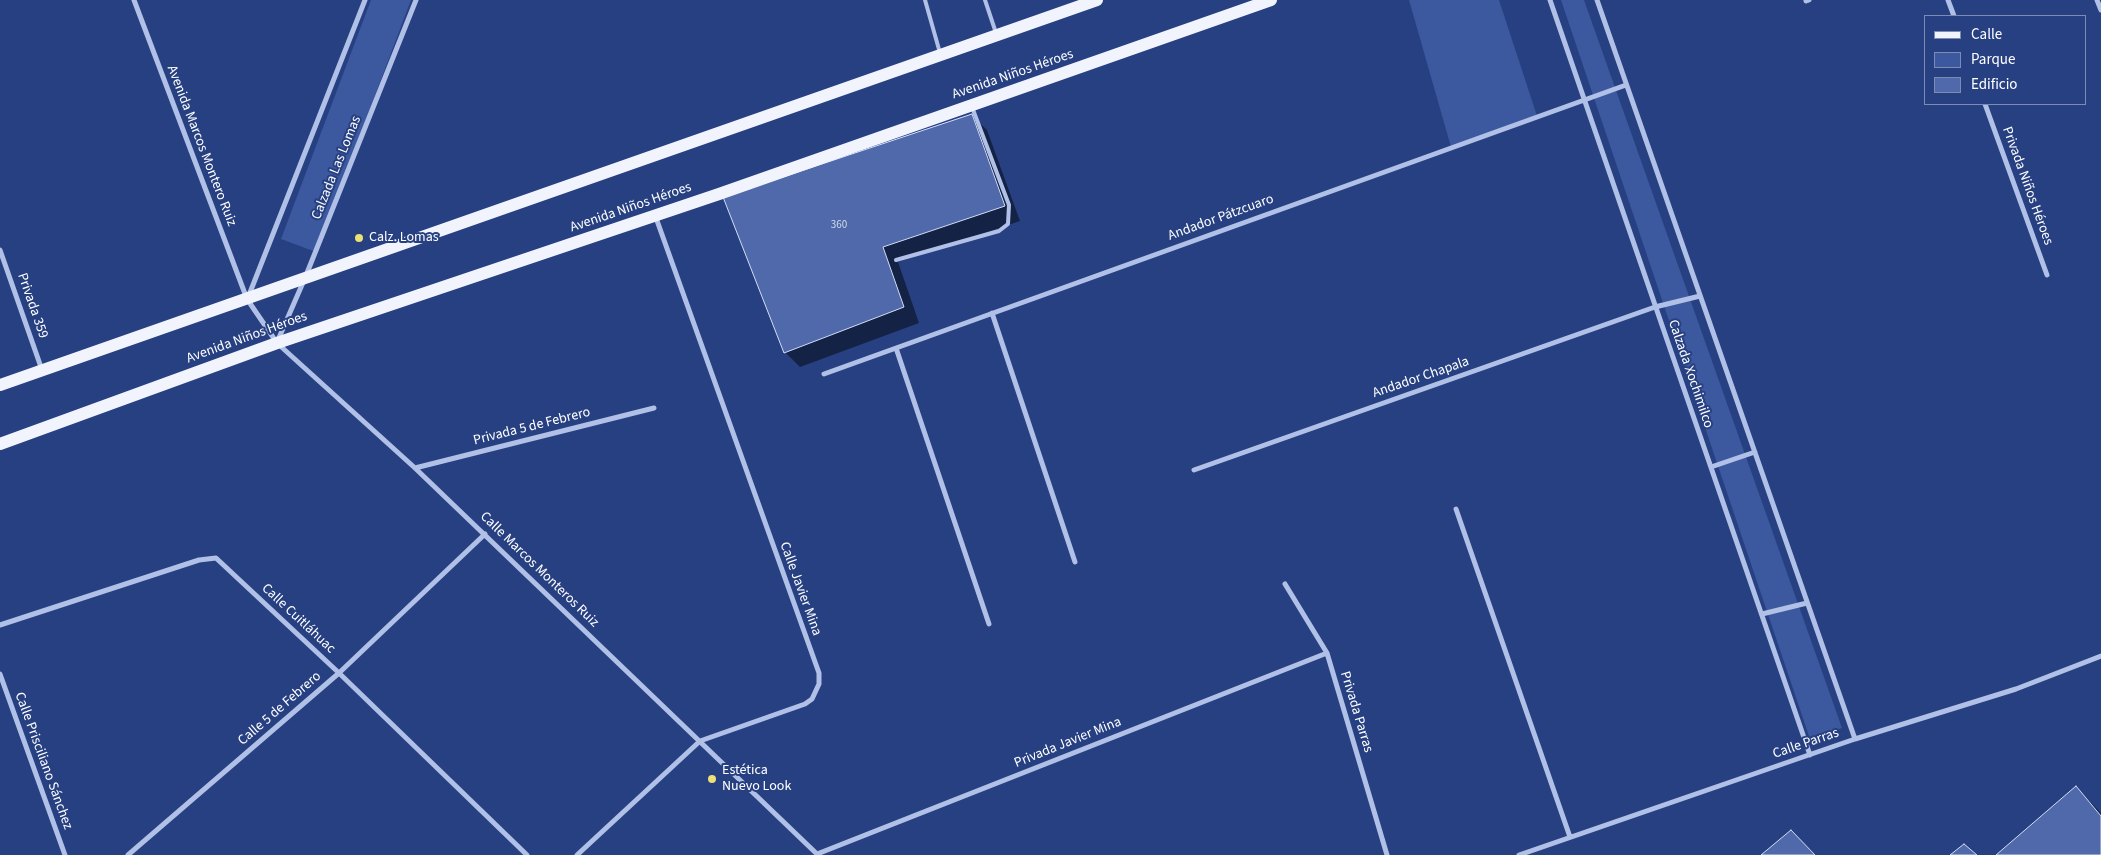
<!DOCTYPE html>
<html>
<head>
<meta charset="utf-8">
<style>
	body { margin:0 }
	#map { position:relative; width:2101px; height:855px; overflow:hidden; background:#274082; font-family:"Source Sans 3",sans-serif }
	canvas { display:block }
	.legend { position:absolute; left:1924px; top:15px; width:162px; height:90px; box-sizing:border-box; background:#274082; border:1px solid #7d8cb4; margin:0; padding:6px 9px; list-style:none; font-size:15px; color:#fff }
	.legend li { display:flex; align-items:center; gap:10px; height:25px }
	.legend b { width:25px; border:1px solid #7d8cb4 }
</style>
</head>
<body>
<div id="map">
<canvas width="2101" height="855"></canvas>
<ul class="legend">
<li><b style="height:6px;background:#f1f4fd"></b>Calle</li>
<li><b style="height:14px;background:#3c589f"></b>Parque</li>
<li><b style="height:14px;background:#5069aa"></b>Edificio</li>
</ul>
</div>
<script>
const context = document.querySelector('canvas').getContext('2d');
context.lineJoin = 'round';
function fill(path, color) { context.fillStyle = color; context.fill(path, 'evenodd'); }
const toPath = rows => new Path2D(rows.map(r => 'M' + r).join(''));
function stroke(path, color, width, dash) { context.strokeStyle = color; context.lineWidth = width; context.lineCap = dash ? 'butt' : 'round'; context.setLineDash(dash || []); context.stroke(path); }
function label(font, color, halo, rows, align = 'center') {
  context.font = font + ' "Source Sans 3",sans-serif'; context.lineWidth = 4; context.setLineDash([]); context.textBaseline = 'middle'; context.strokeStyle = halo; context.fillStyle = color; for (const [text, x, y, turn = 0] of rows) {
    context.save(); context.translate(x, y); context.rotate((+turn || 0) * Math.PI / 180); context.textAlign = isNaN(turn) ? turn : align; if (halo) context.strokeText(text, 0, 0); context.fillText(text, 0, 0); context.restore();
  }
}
const green = toPath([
	[371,0,411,0,316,252,281,239],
	[1409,0,1499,0,1537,116,1451,147],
	[1561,0,1584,0,1842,728,1810,739]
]);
const shadow = toPath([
	[971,115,987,130,1020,221,898,262,919,323,800,367,785,352],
	[2076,787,2101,813,2101,855,1998,855]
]);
const building = toPath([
	[972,114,1005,206,883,247,904,307,784,353,723,197,972,114],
	[2076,786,2101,816,2101,855,1996,855,2076,786],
	[1791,830,1815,855,1761,855,1791,830],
	[1964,844,1977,855,1950,855,1964,844]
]);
const lane = toPath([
	[925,0,940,53],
	[985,0,996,33],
	[896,260,999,231,1008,224,1009,205,972,107]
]);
const street = toPath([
	[134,0,247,299,277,343,415,468,818,855],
	[1550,0,1810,755],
	[1597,0,1855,739],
	[1948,0,1954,16],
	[2097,0,2101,10],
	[1806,1,1809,0],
	[1985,104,2047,275],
	[0,250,42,370],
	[249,295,365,0],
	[992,313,1075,562],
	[278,340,305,278,416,0],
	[896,348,989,624],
	[824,374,1626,85],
	[1711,467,1755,452],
	[415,468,654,408],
	[1194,470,1655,307,1700,296],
	[1456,509,1570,837],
	[1285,584,1327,653,1387,855],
	[1762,614,1807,603],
	[0,625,199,560,216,558,339,673,527,855],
	[0,674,65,855],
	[817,854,1327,653],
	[128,855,339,673,485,534],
	[577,855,700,741,805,704,812,699,819,684,819,673,655,215],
	[1519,855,1855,739,2016,689,2101,656]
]);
const primary = toPath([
	[0,385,1097,0],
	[0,444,277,343,719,194,1271,0]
]);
const markers = [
	[359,238,5,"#eedf76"],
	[712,779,5,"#eedf76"]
];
const numberNames = [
	["360",839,226]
];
const streetNames = [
	["Avenida Niños Héroes",1013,75,-19],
	["Avenida Marcos Montero Ruiz",201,146,69],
	["Calzada Las Lomas",337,168,-68],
	["Privada Niños Héroes",2027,186,70],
	["Avenida Niños Héroes",631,208,-19],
	["Andador Pátzcuaro",1221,218,-20],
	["Privada 359",32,306,71],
	["Avenida Niños Héroes",247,338,-20],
	["Calzada Xochimilco",1690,374,71],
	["Andador Chapala",1421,378,-19],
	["Privada 5 de Febrero",532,427,-14],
	["Calle Marcos Monteros Ruiz",539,570,44],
	["Calle Javier Mina",800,589,70],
	["Calle Cuitláhuac",298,619,43],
	["Calle 5 de Febrero",280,709,-41],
	["Privada Parras",1356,712,73],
	["Privada Javier Mina",1068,743,-22],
	["Calle Parras",1806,744,-19],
	["Calle Prisciliano Sánchez",43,761,70]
];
const poiNames = [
	["Calz. Lomas",369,238],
	["Estética",722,771],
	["Nuevo Look",722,787]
];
fill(green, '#3c589f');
fill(shadow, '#0007');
fill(building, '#5069aa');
stroke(building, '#d3ddf5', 1);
stroke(lane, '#b0c0e6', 4);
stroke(street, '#b0c0e6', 5);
stroke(primary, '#f1f4fd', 12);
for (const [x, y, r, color] of markers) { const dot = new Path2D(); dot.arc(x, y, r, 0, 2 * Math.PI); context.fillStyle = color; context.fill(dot); stroke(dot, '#274082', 2); }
label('11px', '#d3daea', null, numberNames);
label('14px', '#fff', '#274082', streetNames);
label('14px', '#fff', '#274082', poiNames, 'left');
</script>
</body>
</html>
